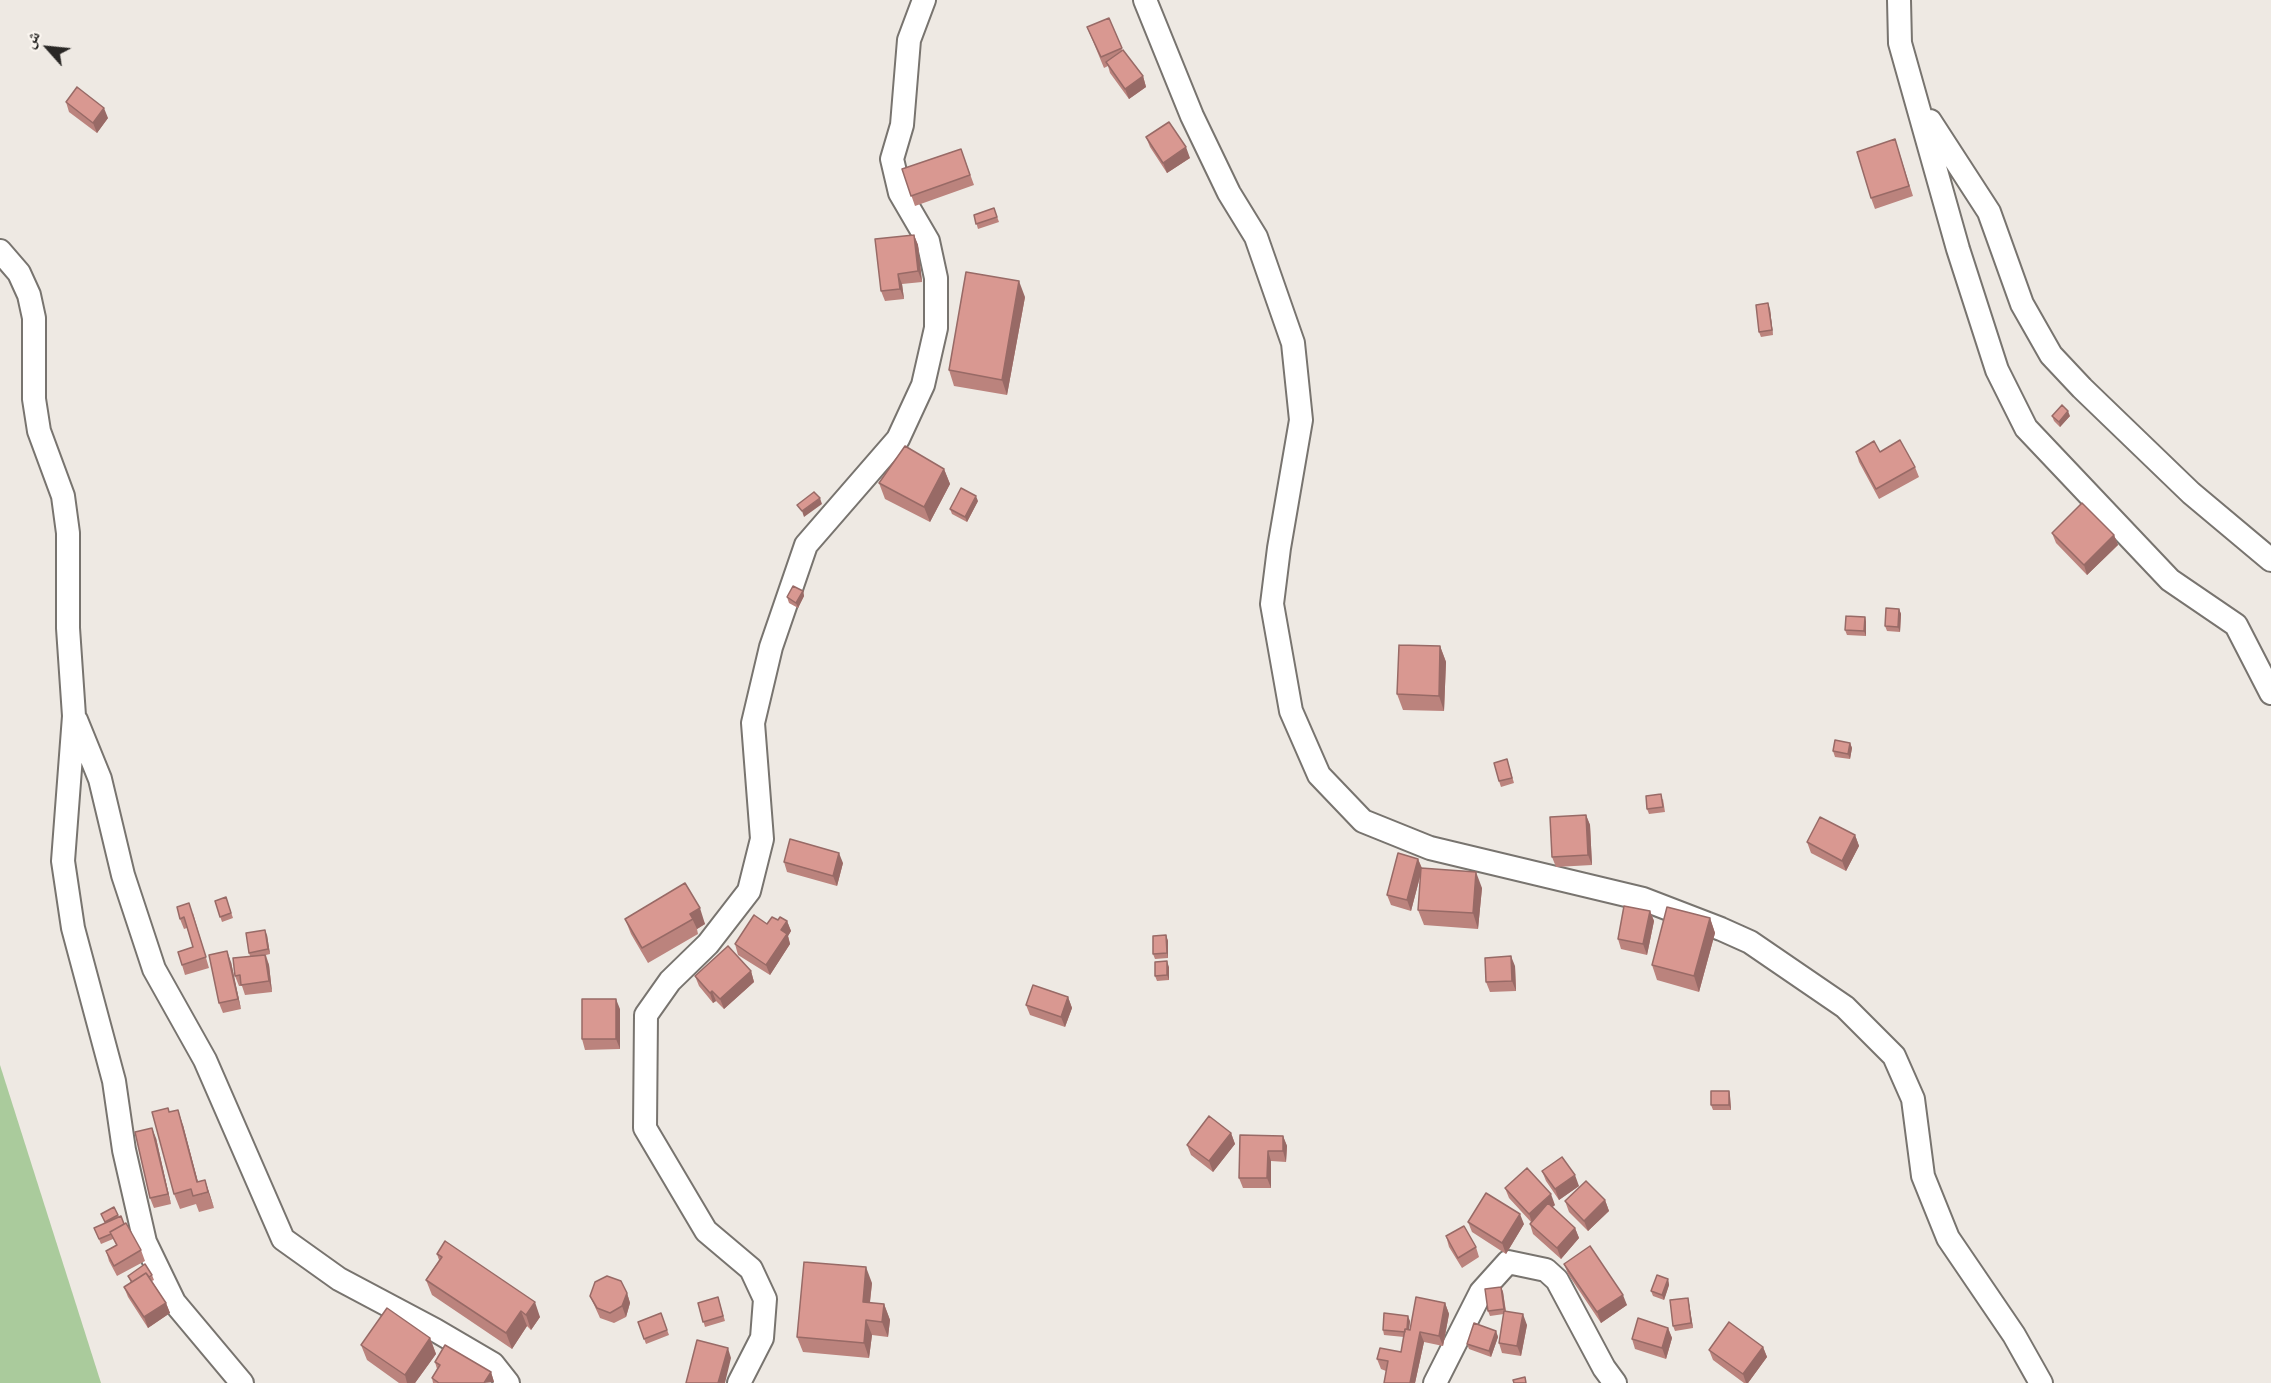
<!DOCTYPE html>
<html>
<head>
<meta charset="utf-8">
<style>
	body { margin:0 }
	#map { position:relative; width:2271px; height:1383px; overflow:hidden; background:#eee9e3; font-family:Arial,"Noto Naskh Arabic",sans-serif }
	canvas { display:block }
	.north { position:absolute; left:18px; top:18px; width:60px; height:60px; -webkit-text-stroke:4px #fcf7f1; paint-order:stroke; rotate:297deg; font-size:16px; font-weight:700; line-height:24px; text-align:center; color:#292725 }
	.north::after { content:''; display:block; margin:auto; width:21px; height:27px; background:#292725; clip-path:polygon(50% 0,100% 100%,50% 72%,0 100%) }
</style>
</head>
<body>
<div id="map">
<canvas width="2271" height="1383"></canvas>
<div class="north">ش</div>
</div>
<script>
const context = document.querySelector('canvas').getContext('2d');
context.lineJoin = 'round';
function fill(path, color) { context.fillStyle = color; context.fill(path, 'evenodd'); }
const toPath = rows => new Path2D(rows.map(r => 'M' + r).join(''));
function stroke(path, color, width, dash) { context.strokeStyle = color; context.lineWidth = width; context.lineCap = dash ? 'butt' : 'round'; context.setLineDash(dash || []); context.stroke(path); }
const green = toPath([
	[0,1065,101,1383,0,1383]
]);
const minor = toPath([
	[1145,0,1192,116,1229,193,1256,237,1293,343,1301,420,1279,548,1272,604,1291,711,1319,775,1363,821,1430,848,1643,899,1721,929,1750,942,1845,1007,1894,1056,1913,1099,1923,1176,1948,1238,2014,1335,2041,1383],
	[1899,0,1900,43,1958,249,1997,370,2026,428,2170,580,2236,625,2271,693],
	[1930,121,1989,212,2022,304,2051,355,2082,388,2191,493,2271,560],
	[0,251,19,273,29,295,34,318,34,399,39,431,63,496,68,533,68,628,74,716,63,861,73,928,114,1081,124,1150,145,1242,174,1302,242,1383],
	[76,720,100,779,123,875,154,969,205,1060,283,1239,339,1279,435,1330,493,1364,508,1383],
	[739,1383,762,1338,765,1299,751,1269,706,1231,645,1128,646,1015,670,981,708,944,749,891,762,839,753,723,771,647,806,545,898,439,923,385,936,328,936,278,928,241,900,193,892,159,902,125,909,40,924,0],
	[1435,1383,1481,1292,1508,1262,1546,1270,1557,1280,1604,1368,1615,1383]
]);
const wall = toPath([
	[1109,18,1122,50,1143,76,1146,87,1129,99,1110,73,1108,66,1104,68,1087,27],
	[66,102,108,118,97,133,69,112],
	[1146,137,1190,158,1167,173,1150,147],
	[1895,139,1913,196,1875,209,1871,198],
	[961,149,974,185,915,206,902,169],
	[994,208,999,222,978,229,974,215],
	[914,235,918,245,922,282,902,284,904,299,885,301,881,291],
	[1025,297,1007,395,954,386,949,370],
	[1770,309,1773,335,1761,337,1759,332],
	[2052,416,2070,416,2060,427,2054,421],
	[1856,452,1880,452,1915,467,1919,477,1879,499,1859,462],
	[944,469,950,484,930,522,885,499,879,483],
	[978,501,967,522,952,514,950,509],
	[2052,533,2114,535,2118,545,2087,575,2056,543],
	[803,591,804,596,798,608,789,603,787,597],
	[1899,609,1901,614,1900,632,1887,631,1885,626],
	[1865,617,1866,622,1866,636,1847,635,1845,630],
	[1440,646,1446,662,1444,711,1403,710,1397,694],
	[1850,743,1852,748,1850,759,1835,757,1833,751],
	[1507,759,1514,783,1501,787,1499,781],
	[1663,799,1665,812,1649,814,1647,809],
	[1586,815,1590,825,1592,865,1556,867,1552,857],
	[1855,835,1859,846,1846,871,1811,853,1807,842],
	[1418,859,1422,868,1482,888,1478,929,1424,925,1418,910,1421,873,1411,911,1391,905,1387,895],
	[784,862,843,863,837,886,787,872],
	[685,883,705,924,697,929,698,934,648,963,631,934,625,919],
	[226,897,233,918,222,922,215,901],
	[1650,911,1654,921,1647,955,1621,949,1618,939],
	[193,913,209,968,185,975,182,965,193,947,187,928,184,929,180,919],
	[1710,918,1715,933,1699,992,1657,980,1652,965],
	[778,920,787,921,791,931,788,936,790,944,770,975,738,955,735,944,767,924],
	[267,935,270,954,266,955,269,965,272,992,245,995,242,986,239,986,235,976,250,956,249,953],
	[1166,935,1168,941,1168,958,1155,959,1153,954],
	[231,962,241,1009,223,1013,219,1003],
	[1515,966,1516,991,1490,992,1486,982],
	[1169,967,1169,980,1157,981,1155,976],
	[751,971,754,982,724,1009,716,1001,713,1003,699,986,695,976],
	[1068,997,1072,1008,1065,1027,1030,1015,1026,1005],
	[620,1009,620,1049,585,1050,582,1039],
	[1729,1091,1730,1096,1731,1110,1713,1110,1711,1105],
	[170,1112,183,1125,198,1182,205,1180,214,1208,199,1212,196,1204,180,1209,174,1194],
	[1231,1133,1235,1144,1213,1172,1191,1155,1187,1145],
	[1283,1136,1287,1146,1286,1162,1271,1161,1271,1188,1243,1188,1239,1178],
	[156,1138,171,1204,154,1208,150,1198],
	[1542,1171,1579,1186,1559,1200,1546,1181],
	[1505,1188,1555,1205,1552,1207,1575,1228,1579,1238,1561,1259,1533,1234,1530,1224,1531,1222,1509,1198],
	[1605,1200,1609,1211,1588,1231,1569,1212,1565,1201],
	[114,1207,119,1217,141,1250,145,1261,117,1276,109,1261,106,1251,116,1245,113,1239,101,1244,94,1228,105,1223,101,1214],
	[1468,1222,1524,1224,1506,1254,1472,1232],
	[1446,1236,1476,1247,1479,1257,1462,1268,1449,1247],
	[437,1254,540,1317,531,1330,527,1326,512,1349,432,1295,426,1280,439,1260],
	[1564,1264,1627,1305,1601,1323,1568,1274],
	[152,1275,154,1280,152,1281,166,1303,170,1313,148,1328,128,1297,124,1287,131,1283,128,1276],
	[1668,1279,1669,1285,1664,1300,1653,1296,1651,1291],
	[872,1283,870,1303,884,1304,890,1320,888,1337,872,1335,869,1358,803,1352,797,1337],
	[1501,1287,1503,1292,1506,1311,1527,1325,1521,1356,1502,1353,1499,1343,1504,1314,1490,1316,1488,1311],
	[627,1293,630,1303,626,1317,614,1323,600,1318,590,1296],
	[718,1297,725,1321,705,1327,698,1303],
	[1445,1303,1449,1314,1443,1346,1424,1342,1415,1383,1384,1383,1386,1371,1381,1369,1377,1359,1401,1352,1404,1337,1384,1335,1383,1330,1410,1321,1409,1330],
	[1689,1303,1693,1328,1675,1331,1673,1326],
	[661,1313,669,1335,646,1344,638,1322],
	[1668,1328,1672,1338,1666,1359,1635,1349,1632,1339],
	[1496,1331,1498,1337,1491,1357,1469,1349,1467,1344],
	[430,1338,436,1354,415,1383,399,1383,367,1360,361,1345],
	[1763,1347,1767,1357,1748,1383,1744,1383,1713,1360,1709,1350],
	[435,1362,491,1372,494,1382,433,1383,432,1378,437,1369]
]);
const shadedWall = toPath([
	[1143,76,1146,87,1129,99,1125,89],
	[104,108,108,118,97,133,93,123],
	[1186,147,1190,158,1167,173,1163,163],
	[914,235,918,245,922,282,918,271],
	[898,274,902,284,904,299,900,289],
	[1019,281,1025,297,1007,395,1002,380],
	[1768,303,1770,309,1773,335,1772,330],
	[2068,411,2070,416,2060,427,2059,422],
	[944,469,950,484,930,522,924,507],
	[976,496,978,501,967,522,965,517],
	[820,498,822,504,804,517,802,511],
	[2114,535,2118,545,2087,575,2084,565],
	[803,591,804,596,798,608,796,603],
	[1899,609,1901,614,1900,632,1898,627],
	[1865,617,1866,622,1866,636,1864,631],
	[1440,646,1446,662,1444,711,1439,696],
	[1850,743,1852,748,1850,759,1848,754],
	[1586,815,1590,825,1592,865,1588,855],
	[1855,835,1859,846,1846,871,1842,861],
	[839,853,843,863,837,886,833,876],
	[1418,859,1422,869,1411,911,1407,900],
	[1476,872,1482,888,1478,929,1473,913],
	[700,908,705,924,697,929,690,914],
	[1650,911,1654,921,1647,955,1643,944],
	[1710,918,1715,933,1699,992,1694,976],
	[787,921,791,931,788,936,790,944,770,975,766,965,781,930],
	[265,930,267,935,270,954,268,949],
	[1166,935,1168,941,1168,958,1167,953],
	[227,951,231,962,241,1009,238,999],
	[265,955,269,965,272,992,269,981],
	[1511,956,1515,966,1516,991,1512,981],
	[1167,961,1169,967,1169,980,1167,975],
	[751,971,754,982,724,1009,720,999],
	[712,991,716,1001,713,1003,710,993],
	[1068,997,1072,1008,1065,1027,1061,1017],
	[616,999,620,1009,620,1049,616,1039],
	[1729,1091,1730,1096,1731,1110,1729,1105],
	[178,1110,183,1125,202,1197,197,1182],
	[152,1128,156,1138,171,1204,168,1194],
	[1231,1133,1235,1144,1213,1172,1209,1161],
	[1283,1136,1287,1146,1286,1162,1283,1151],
	[1268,1151,1271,1161,1271,1188,1267,1178],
	[1575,1175,1579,1186,1559,1200,1555,1189],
	[205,1180,210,1195,214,1208,208,1192],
	[1551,1194,1555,1205,1533,1225,1529,1214],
	[1605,1200,1609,1211,1588,1231,1584,1221],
	[1520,1214,1524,1224,1506,1254,1502,1243],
	[1575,1228,1579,1238,1561,1259,1557,1248],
	[866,1267,872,1283,868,1318,863,1302],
	[1668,1279,1669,1285,1664,1300,1662,1295],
	[1501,1287,1503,1292,1506,1314,1504,1309],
	[627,1293,630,1303,626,1317,622,1306],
	[1623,1295,1627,1305,1601,1323,1597,1312],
	[1688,1298,1689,1303,1693,1328,1691,1323],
	[535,1302,540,1317,531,1330,526,1315],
	[166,1303,170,1313,148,1328,144,1317],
	[1445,1303,1449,1314,1443,1346,1439,1336],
	[884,1304,890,1320,888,1337,882,1322],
	[521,1311,527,1326,512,1349,506,1333],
	[1523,1314,1527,1325,1521,1356,1517,1346],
	[1408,1316,1410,1321,1408,1337,1406,1332],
	[866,1320,872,1335,869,1358,864,1343],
	[1668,1328,1672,1338,1666,1359,1662,1348],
	[1496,1331,1498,1337,1491,1357,1489,1351],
	[1420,1332,1424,1342,1415,1383,1410,1383],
	[430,1338,436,1354,415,1383,407,1383,405,1375],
	[1763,1347,1767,1357,1748,1383,1746,1383,1743,1374],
	[728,1348,731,1358,725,1383,718,1383],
	[491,1372,494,1382,484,1383]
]);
const building = toPath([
	[1109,18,1122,48,1101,57,1087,27,1109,18],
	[1123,50,1143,76,1125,89,1106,62,1123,50],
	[77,87,104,108,93,123,66,102,77,87],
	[1169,122,1186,147,1163,163,1146,137,1169,122],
	[1895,139,1909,186,1871,198,1857,152,1895,139],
	[961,149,970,175,911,196,902,169,961,149],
	[994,208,997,217,976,224,974,215,994,208],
	[914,235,918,271,898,274,900,289,881,291,875,239,914,235],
	[966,272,1019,281,1002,380,949,370,966,272],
	[1768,303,1772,330,1759,332,1756,305,1768,303],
	[2062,405,2068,411,2059,422,2052,416,2062,405],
	[1900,440,1915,467,1876,489,1856,452,1874,441,1880,452,1900,440],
	[905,446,944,469,924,507,879,483,905,446],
	[961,488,976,496,965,517,950,509,961,488],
	[814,492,820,498,802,511,797,505,814,492],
	[2082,503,2114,535,2084,565,2052,533,2082,503],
	[793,586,803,591,796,603,787,597,793,586],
	[1886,608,1899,609,1898,627,1885,626,1886,608],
	[1846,616,1865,617,1864,631,1845,630,1846,616],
	[1399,645,1440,646,1439,696,1397,694,1399,645],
	[1835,740,1850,743,1848,754,1833,751,1835,740],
	[1507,759,1512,778,1499,781,1494,763,1507,759],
	[1661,794,1663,807,1647,809,1646,796,1661,794],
	[1586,815,1588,855,1552,857,1550,817,1586,815],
	[1820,817,1855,835,1842,861,1807,842,1820,817],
	[790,839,839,853,833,876,784,862,790,839],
	[1398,853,1418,859,1407,900,1387,895,1398,853],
	[1421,868,1476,872,1473,913,1418,910,1421,868],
	[685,883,700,908,690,914,693,919,642,948,625,919,685,883],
	[226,897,231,913,220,917,215,901,226,897],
	[189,903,206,957,182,965,178,952,193,947,184,917,180,919,177,907,189,903],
	[1624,906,1650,911,1643,944,1618,939,1624,906],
	[1667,907,1710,918,1694,976,1652,965,1667,907],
	[754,915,767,924,772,917,778,920,780,917,787,921,781,930,787,934,766,965,735,944,754,915],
	[265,930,268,949,249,953,246,933,265,930],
	[1166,935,1167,953,1153,954,1153,936,1166,935],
	[728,946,751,971,720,999,712,991,710,993,695,976,728,946],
	[227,951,238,999,219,1003,209,955,227,951],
	[265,955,269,981,241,985,240,975,235,976,233,958,265,955],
	[1511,956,1512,981,1486,982,1485,958,1511,956],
	[1167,961,1167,975,1155,976,1155,962,1167,961],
	[1033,985,1068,997,1061,1017,1026,1005,1033,985],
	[582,999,616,999,616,1039,582,1039,582,999],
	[1711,1091,1729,1091,1729,1105,1711,1105,1711,1091],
	[168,1108,169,1112,178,1110,197,1182,205,1180,208,1192,193,1196,191,1189,174,1194,152,1112,168,1108],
	[1209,1116,1231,1133,1209,1161,1187,1145,1209,1116],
	[152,1128,168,1194,150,1198,135,1132,152,1128],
	[1240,1135,1283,1136,1283,1151,1268,1151,1267,1178,1239,1178,1240,1135],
	[1562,1157,1575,1175,1555,1189,1542,1171,1562,1157],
	[1527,1168,1551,1194,1529,1214,1505,1188,1527,1168],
	[1586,1181,1605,1200,1584,1221,1565,1201,1586,1181],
	[1486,1193,1520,1214,1502,1243,1468,1222,1486,1193],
	[1548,1203,1575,1228,1557,1248,1530,1224,1548,1203],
	[114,1207,118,1215,105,1222,101,1214,114,1207],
	[121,1216,124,1224,110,1232,111,1234,99,1239,94,1228,121,1216],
	[126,1223,141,1250,114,1266,106,1251,117,1245,110,1232,126,1223],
	[1464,1226,1476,1247,1458,1258,1446,1236,1464,1226],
	[445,1241,535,1302,526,1315,521,1311,506,1333,426,1280,442,1257,437,1254,445,1241],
	[1590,1246,1623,1295,1597,1312,1564,1264,1590,1246],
	[804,1262,866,1267,863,1302,884,1304,882,1322,866,1320,864,1343,797,1337,804,1262],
	[145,1264,152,1275,149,1277,146,1273,132,1282,128,1276,145,1264],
	[146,1273,166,1303,144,1317,124,1287,146,1273],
	[1657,1275,1668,1279,1662,1295,1651,1291,1657,1275],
	[607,1276,621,1281,627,1293,622,1306,610,1313,597,1308,590,1296,595,1282,607,1276],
	[1501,1287,1504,1309,1488,1311,1485,1289,1501,1287],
	[718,1297,723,1316,703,1322,698,1303,718,1297],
	[1416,1297,1445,1303,1439,1336,1420,1332,1410,1383,1384,1383,1388,1361,1377,1359,1380,1348,1401,1352,1405,1329,1410,1330,1416,1297],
	[1688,1298,1691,1323,1673,1326,1670,1300,1688,1298],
	[387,1308,430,1338,405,1375,361,1345,387,1308],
	[1504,1311,1523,1314,1517,1346,1499,1343,1504,1311],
	[661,1313,667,1330,644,1339,638,1322,661,1313],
	[1384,1313,1408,1316,1407,1329,1405,1329,1405,1332,1383,1330,1384,1313],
	[1638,1318,1668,1328,1662,1348,1632,1339,1638,1318],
	[1729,1322,1763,1347,1743,1374,1709,1350,1729,1322],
	[1474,1323,1496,1331,1489,1351,1467,1344,1474,1323],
	[697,1340,728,1348,718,1383,686,1383,697,1340],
	[445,1345,491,1372,484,1383,439,1383,432,1378,440,1365,435,1362,445,1345],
	[1525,1377,1526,1383,1514,1383,1513,1380,1525,1377]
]);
fill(green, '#aacb9c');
stroke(minor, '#78746f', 26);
stroke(minor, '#fff', 22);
fill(wall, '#bb837d');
fill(shadedWall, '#986a66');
fill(building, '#d99891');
stroke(building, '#986a66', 1.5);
</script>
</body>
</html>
